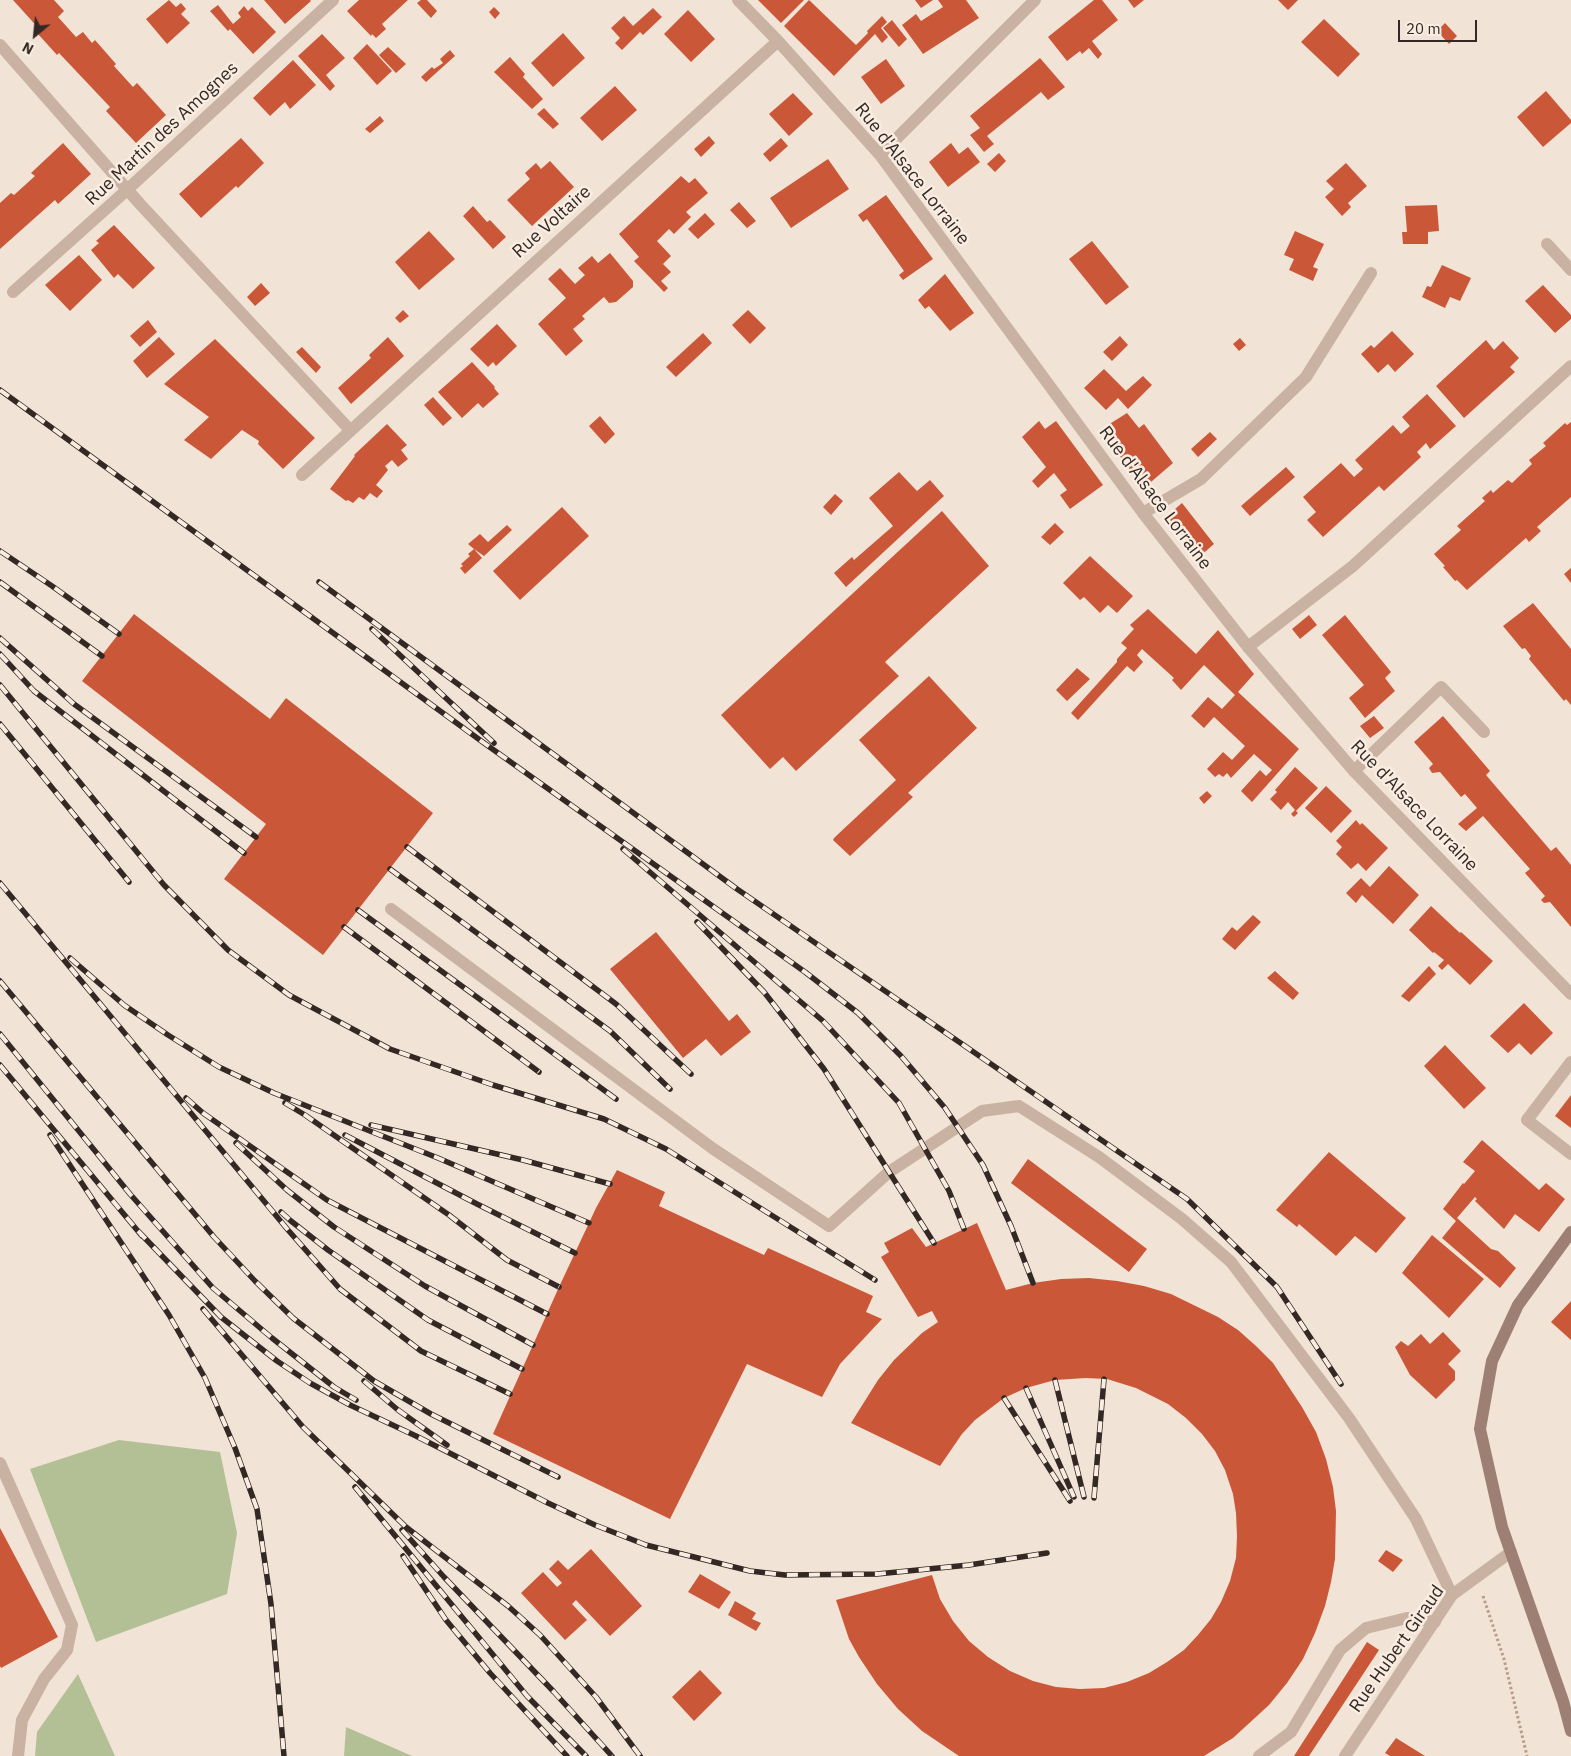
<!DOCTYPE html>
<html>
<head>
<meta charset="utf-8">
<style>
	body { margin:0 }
	#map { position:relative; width:1571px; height:1756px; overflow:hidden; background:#f1e3d5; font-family:"IBM Plex Sans",sans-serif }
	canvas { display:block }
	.north { position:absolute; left:10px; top:10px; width:50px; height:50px; -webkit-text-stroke:4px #f9ede1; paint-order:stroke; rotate:208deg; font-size:14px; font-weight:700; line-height:20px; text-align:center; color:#332824 }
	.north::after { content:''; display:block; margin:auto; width:18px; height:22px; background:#332824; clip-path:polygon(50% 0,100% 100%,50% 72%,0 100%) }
	.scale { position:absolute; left:1398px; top:20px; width:79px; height:22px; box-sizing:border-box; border:2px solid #332824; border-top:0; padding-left:6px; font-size:15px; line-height:18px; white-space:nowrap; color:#332824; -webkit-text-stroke:4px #f9ede1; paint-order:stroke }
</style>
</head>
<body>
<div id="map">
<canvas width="1571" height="1756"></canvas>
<div class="north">N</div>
<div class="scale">20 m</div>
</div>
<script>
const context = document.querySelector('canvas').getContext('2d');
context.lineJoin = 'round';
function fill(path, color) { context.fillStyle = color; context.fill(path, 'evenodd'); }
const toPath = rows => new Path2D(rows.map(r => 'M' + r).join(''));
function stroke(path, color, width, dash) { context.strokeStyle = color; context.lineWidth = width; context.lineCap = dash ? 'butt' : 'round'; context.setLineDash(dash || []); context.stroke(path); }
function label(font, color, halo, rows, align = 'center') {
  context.font = font + ' "IBM Plex Sans",sans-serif'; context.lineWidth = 5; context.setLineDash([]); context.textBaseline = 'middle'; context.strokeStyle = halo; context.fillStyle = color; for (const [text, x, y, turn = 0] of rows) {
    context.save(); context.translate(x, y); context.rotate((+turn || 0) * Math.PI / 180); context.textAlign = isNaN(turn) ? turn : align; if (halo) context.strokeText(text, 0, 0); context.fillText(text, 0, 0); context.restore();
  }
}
const green = toPath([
	[119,1440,220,1452,237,1533,227,1594,96,1642,30,1469],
	[78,1674,115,1756,35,1756,37,1732],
	[346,1727,412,1756,344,1756]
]);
const building = toPath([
	[13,0,54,0,64,11,58,17,76,37,83,32,92,43,95,40,116,64,114,66,133,87,137,83,166,115,136,143,106,111,110,107,59,53,57,55,38,34,41,31],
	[169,0,176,7,181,3,186,9,181,14,190,23,167,44,146,19],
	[264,0,310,0,311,1,285,24],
	[359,0,408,0,382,24,386,29,376,38,372,34,371,36,347,11],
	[421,0,427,0,437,11,431,18,417,3],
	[758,0,804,0,781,23],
	[809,0,856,45,868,33,867,31,882,16,887,22,881,28,888,37,882,43,875,34,834,76,784,26],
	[915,0,933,0,921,8],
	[938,0,966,0,979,18,923,54,902,25,916,14,921,21,943,7],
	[1094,0,1102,0,1118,20,1092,41,1102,54,1098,59,1089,48,1082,54,1080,51,1067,61,1048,37],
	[1128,0,1144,0,1134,8],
	[1278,0,1298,0,1288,10],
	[218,5,233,24,241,17,238,13,244,6,248,11,252,7,276,32,253,54,230,29,228,31,210,11],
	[494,7,500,13,495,19,489,12],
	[653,8,662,17,643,35,640,32,622,50,615,43,620,38,611,28,624,16,633,26],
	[688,10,715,39,691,62,664,34],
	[1324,19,1360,54,1338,77,1301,42],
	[892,20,907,39,899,47,883,28],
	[1445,23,1457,36,1449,44,1437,31],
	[563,33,585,58,553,87,531,63],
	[322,34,345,58,326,75,335,86,330,91,298,56],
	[367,44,392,71,377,85,353,58],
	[388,47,406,64,396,73,379,55],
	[450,50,455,56,426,82,421,77,432,67,434,69,443,63,440,59],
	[510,57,525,74,523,77,543,99,532,109,494,72],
	[1040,58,1065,87,1048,100,1041,92,987,136,994,144,984,152,970,135,980,128,970,116],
	[886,59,905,86,881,104,861,77],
	[293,60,316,85,290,109,285,102,270,116,253,98],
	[615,86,637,110,602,141,580,118],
	[1546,91,1571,120,1571,123,1543,147,1517,117],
	[793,93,813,114,789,136,769,114],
	[544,108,559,124,553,129,537,114],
	[380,116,384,121,370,133,365,129],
	[709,136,715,143,701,157,694,149],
	[241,138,264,163,238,188,236,186,201,218,179,194],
	[781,138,788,146,770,162,763,154],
	[63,143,91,174,58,204,55,200,0,249,0,203,11,193,14,195,35,176,31,173],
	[951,143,959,154,968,147,980,162,948,187,929,162],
	[999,153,1006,161,995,172,987,164],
	[828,159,849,189,791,228,770,198],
	[550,161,574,187,532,226,507,200,530,179,525,173,536,163,541,169],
	[1346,163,1367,186,1348,203,1351,207,1342,216,1325,197,1334,189,1326,181],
	[681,176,689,183,695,178,708,193,686,212,691,217,674,234,669,229,657,241,671,256,663,264,671,272,661,281,668,288,664,292,634,261,639,257,619,234],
	[886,195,933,259,903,280,899,275,904,271,867,219,863,222,858,215],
	[739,202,756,221,747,228,730,210],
	[1437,205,1439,231,1428,232,1428,244,1403,244,1402,232,1407,232,1405,206],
	[473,206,487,222,490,220,506,237,493,249,463,216],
	[705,213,715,224,698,239,688,229],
	[114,225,155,268,133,289,118,274,114,278,91,250,99,243,96,241],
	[429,231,455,259,419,290,395,262],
	[1295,231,1324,244,1313,267,1318,269,1313,281,1289,270,1294,259,1284,255],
	[1092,241,1129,287,1106,305,1069,259],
	[610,253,633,281,633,287,616,302,609,303,604,297,582,316,585,319,573,329,583,341,566,356,538,324,566,298,548,279,560,268,575,284,585,275,578,268,592,256,598,263],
	[79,255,102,280,70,311,45,285],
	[1442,265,1471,278,1460,301,1450,297,1445,308,1422,297,1427,286,1431,287],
	[945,274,974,313,950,331,929,306,925,309,918,300],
	[261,283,270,293,255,306,247,297],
	[1543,285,1571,315,1571,319,1555,333,1525,301],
	[403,310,409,316,400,323,395,318],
	[748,310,766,328,750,344,732,325],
	[148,320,157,332,140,347,130,336],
	[497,324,517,346,496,366,493,362,488,367,470,349],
	[1392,331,1414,354,1395,372,1388,364,1378,373,1361,354,1371,345,1374,348],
	[703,333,712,343,676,377,666,367],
	[1120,336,1128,345,1112,361,1103,352],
	[159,337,175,354,147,378,133,361],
	[388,337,404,356,351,404,338,388,371,358,369,355],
	[1240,338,1246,345,1239,351,1233,344],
	[215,339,315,438,283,469,258,444,259,441,242,430,211,459,184,440,209,417,164,384],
	[1486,340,1494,350,1503,341,1519,358,1510,367,1515,372,1464,418,1436,386],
	[302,347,321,367,316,373,296,352],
	[472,362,495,387,494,388,499,394,483,408,478,403,462,418,438,392],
	[1104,369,1126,391,1143,376,1152,385,1128,409,1118,398,1106,410,1084,388],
	[1427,394,1456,426,1430,449,1426,443,1417,452,1421,457,1384,491,1379,486,1323,537,1307,520,1316,512,1303,497,1341,463,1354,477,1363,469,1355,460,1393,425,1401,434,1410,426,1402,417],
	[433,397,452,418,443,426,424,405],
	[1127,413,1139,428,1144,424,1173,463,1144,488,1100,430],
	[600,416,615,434,605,444,589,426],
	[1039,421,1045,429,1056,421,1103,485,1070,509,1060,495,1067,490,1054,473,1038,488,1032,481,1046,467,1022,437],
	[1571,422,1571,497,1537,527,1541,531,1529,542,1526,538,1467,590,1457,580,1455,581,1443,567,1445,566,1434,554,1461,530,1457,526,1485,501,1482,498,1491,490,1493,493,1508,480,1512,483,1532,464,1529,460,1546,446,1543,443,1565,423,1567,425],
	[387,424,407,445,401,450,408,459,398,467,392,460,385,466,388,470,376,485,383,491,377,498,370,493,364,500,359,497,353,503,348,500,346,501,330,489,355,456,354,455],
	[1210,432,1217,439,1198,457,1191,449],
	[1286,467,1295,477,1250,516,1241,506],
	[899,472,917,491,930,480,944,496,846,587,834,573,852,557,854,560,893,526,869,498],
	[835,494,843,501,831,515,823,507],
	[1182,503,1214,544,1199,557,1167,516],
	[562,507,589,536,520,600,493,571],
	[942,511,989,566,885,662,899,676,796,771,783,757,770,769,721,715],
	[1055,523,1064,532,1050,545,1041,537],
	[507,525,512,530,484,556,474,549,482,558,465,574,460,568,463,566,461,564,470,556,468,554,474,549,468,544,480,534,488,542],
	[1090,556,1133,596,1117,613,1108,605,1100,613,1084,597,1080,600,1063,583],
	[1571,568,1571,583,1564,574],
	[1533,603,1571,649,1571,705,1566,699,1564,701,1529,659,1531,656,1525,648,1522,649,1503,626],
	[1148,609,1196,654,1218,630,1254,674,1238,692,1299,749,1252,802,1241,791,1260,770,1266,776,1272,770,1254,754,1231,778,1227,773,1223,777,1219,774,1215,777,1207,769,1223,752,1232,760,1245,746,1214,717,1204,728,1191,716,1208,697,1222,709,1235,695,1204,665,1181,690,1172,680,1174,678,1142,649,1137,655,1143,662,1134,672,1127,666,1078,720,1071,713,1117,662,1117,659,1127,648,1121,643,1134,629,1130,625],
	[134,614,270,719,286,698,433,813,323,955,224,879,266,824,82,681],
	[1309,615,1317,625,1300,639,1292,629],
	[1345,615,1391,672,1385,678,1395,691,1365,718,1349,698,1364,685,1322,635],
	[1077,668,1090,679,1067,701,1056,690],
	[929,676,977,728,908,793,913,797,850,856,833,840,834,838,896,780,859,740],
	[1374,716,1384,728,1370,738,1360,726],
	[1443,716,1490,771,1486,775,1551,851,1556,847,1571,865,1571,927,1550,902,1544,903,1541,900,1545,896,1525,873,1530,869,1483,816,1466,831,1458,824,1477,808,1465,794,1461,797,1440,772,1432,773,1429,768,1433,764,1414,742],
	[1295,767,1318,788,1296,811,1298,813,1294,817,1291,814,1295,810,1288,802,1281,810,1270,799,1277,792,1275,790],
	[1326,786,1352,811,1331,833,1305,808],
	[1207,791,1212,796,1204,804,1199,798],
	[1356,820,1360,825,1362,823,1388,848,1366,871,1358,863,1351,869,1336,854,1342,847,1336,841],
	[1389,866,1419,895,1393,924,1362,895,1356,903,1346,893,1361,878,1370,887],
	[1431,906,1460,933,1461,932,1493,961,1470,985,1448,964,1442,970,1438,966,1444,960,1434,952,1433,953,1409,930],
	[1253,915,1261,922,1235,950,1222,939,1232,927,1237,931],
	[656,932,729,1021,737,1014,751,1032,721,1056,706,1039,683,1058,610,969],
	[1429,966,1436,974,1409,1002,1401,996],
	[1275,971,1299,993,1293,1000,1267,978],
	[1524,1003,1553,1033,1531,1055,1519,1043,1508,1053,1490,1036],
	[1445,1045,1486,1088,1464,1109,1424,1066],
	[1571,1095,1571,1128,1555,1116],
	[1482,1140,1539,1190,1546,1183,1565,1199,1539,1232,1515,1214,1504,1229,1475,1201,1477,1199,1475,1197,1457,1218,1491,1249,1498,1251,1516,1268,1500,1288,1442,1238,1456,1221,1443,1209,1463,1183,1464,1184,1475,1171,1463,1162],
	[1329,1152,1406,1218,1376,1253,1355,1236,1336,1256,1299,1224,1297,1227,1276,1210],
	[1028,1159,1147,1249,1129,1272,1011,1183],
	[617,1170,665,1192,659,1206,764,1255,768,1248,873,1296,866,1312,882,1319,840,1364,822,1397,747,1364,670,1519,493,1434,559,1287,596,1208],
	[977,1223,1006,1290,1033,1283,1061,1279,1089,1278,1117,1281,1144,1286,1171,1294,1218,1317,1238,1330,1256,1346,1273,1363,1302,1407,1316,1432,1326,1459,1333,1487,1336,1511,1335,1559,1331,1582,1325,1606,1315,1633,1303,1659,1287,1683,1269,1705,1233,1738,1204,1756,959,1756,922,1731,898,1709,877,1684,859,1657,849,1639,836,1600,932,1575,940,1599,953,1621,969,1641,988,1657,1010,1671,1033,1681,1056,1687,1080,1689,1104,1688,1127,1682,1149,1673,1167,1662,1184,1650,1198,1635,1211,1619,1221,1602,1230,1581,1236,1558,1237,1536,1236,1513,1233,1494,1225,1470,1215,1451,1202,1434,1186,1418,1168,1404,1136,1388,1107,1379,1086,1378,1055,1380,1026,1388,1004,1398,975,1420,962,1434,940,1466,851,1423,878,1380,894,1360,922,1333,938,1322,932,1311,918,1317,881,1257,889,1252,884,1243,912,1228,926,1247],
	[1432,1235,1484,1279,1449,1318,1402,1273],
	[1571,1301,1571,1340,1551,1322],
	[1443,1332,1461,1351,1448,1364,1455,1371,1455,1380,1436,1399,1410,1375,1395,1347,1401,1341,1408,1346,1421,1334,1430,1344],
	[0,1528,58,1637,1,1668,0,1666],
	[591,1549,642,1606,610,1636,576,1600,572,1604,587,1620,565,1640,521,1593,543,1572,557,1587,562,1583,549,1569,558,1560,568,1570],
	[1386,1550,1403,1560,1393,1572,1378,1561],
	[700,1574,731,1592,719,1609,688,1592],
	[735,1601,756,1613,752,1619,761,1623,756,1631,728,1615],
	[1367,1642,1379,1650,1309,1756,1294,1756],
	[700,1670,722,1693,694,1721,672,1697],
	[1396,1738,1425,1756,1390,1756,1385,1753]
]);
const path = toPath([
	[1483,1596,1504,1659,1527,1756]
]);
const lane = toPath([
	[1547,244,1571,270],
	[1143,513,1201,479,1306,377,1371,273],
	[1248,647,1353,566,1571,366],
	[1354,771,1441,687,1484,732],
	[391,909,712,1148,829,1226,889,1172,982,1111,1019,1106,1099,1157,1182,1219,1231,1262,1349,1418,1416,1519,1452,1595],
	[1571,1062,1527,1120,1571,1154],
	[0,1463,72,1625,67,1650,44,1679,22,1720,18,1756],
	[1259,1756,1291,1732,1340,1650,1366,1628,1407,1618,1435,1622]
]);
const street = toPath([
	[738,0,778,41,880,155,1143,513,1248,647,1354,771,1571,994],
	[0,45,140,204,350,430],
	[880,155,1035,0],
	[13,292,128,189,333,0],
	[302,475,778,41],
	[1345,1756,1452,1595,1511,1552]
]);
const secondary = toPath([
	[1571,1232,1518,1305,1492,1361,1480,1429,1502,1527,1563,1701,1571,1731]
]);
const rail = toPath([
	[0,390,484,743,805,972,858,1013,901,1056,945,1108,983,1165,1011,1226,1033,1283],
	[0,551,52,586,119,634],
	[0,582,102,656],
	[319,582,737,889,1187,1199,1277,1287,1341,1384],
	[372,629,494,743],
	[0,638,74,704,256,837],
	[0,654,34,691,244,853],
	[0,685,164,885,228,950,289,995,390,1049,493,1085,604,1119,666,1149,875,1280],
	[0,724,129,882],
	[407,847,616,1004,691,1074],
	[623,849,823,1021,899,1103,949,1191,964,1229],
	[390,869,610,1031,670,1089],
	[0,883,288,1230,340,1289,421,1351,510,1394],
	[358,910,616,1099],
	[697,922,764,992,824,1069,934,1243],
	[344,927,539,1072],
	[70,958,124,1005,168,1035,219,1067,274,1093,438,1158,589,1223],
	[0,981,214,1237,255,1281,293,1318,374,1381,431,1414,558,1477],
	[0,1034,130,1194,213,1288,272,1338,334,1387,356,1400],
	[0,1065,142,1236],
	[186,1098,203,1113,327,1200,547,1314],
	[285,1103,305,1115,449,1215,507,1260,559,1287],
	[371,1125,523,1160,610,1184],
	[50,1135,169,1315,205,1378,235,1448,257,1509,271,1604,284,1756],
	[345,1135,477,1204,575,1253],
	[236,1143,287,1190,334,1227,425,1286,533,1345],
	[281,1212,291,1221,328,1250,428,1320,522,1369],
	[138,1231,221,1317,277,1361,310,1383,350,1405,416,1436,548,1503,595,1525,646,1545,750,1571,785,1575,877,1574,969,1565,1047,1553],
	[203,1309,303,1427,406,1527,508,1606,540,1635,596,1697,640,1756],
	[1055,1380,1084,1497],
	[364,1381,398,1410,447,1445],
	[1026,1388,1074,1497],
	[1004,1398,1070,1501],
	[355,1487,527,1696,586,1756],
	[1094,1498,1104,1379],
	[402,1530,444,1577,554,1692,612,1756],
	[403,1556,446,1620,490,1673,567,1756]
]);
const streetNames = [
	["Rue Martin des Amognes",162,134,-43],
	["Rue d'Alsace Lorraine",912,174,52],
	["Rue Voltaire",552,222,-42],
	["Rue d'Alsace Lorraine",1155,498,53],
	["Rue d'Alsace Lorraine",1414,806,46],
	["Rue Hubert Giraud",1397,1649,-55]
];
fill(green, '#b3c095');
fill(building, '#cb5739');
stroke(path, '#b59c8b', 3, [2.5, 2.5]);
stroke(lane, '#c9b2a1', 12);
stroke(street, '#c9b2a1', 12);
stroke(secondary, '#9d8073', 12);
stroke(rail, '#332824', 5.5);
stroke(rail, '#f9ede1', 4, [11]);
label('18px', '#332824', '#f9ede1', streetNames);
</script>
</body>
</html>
